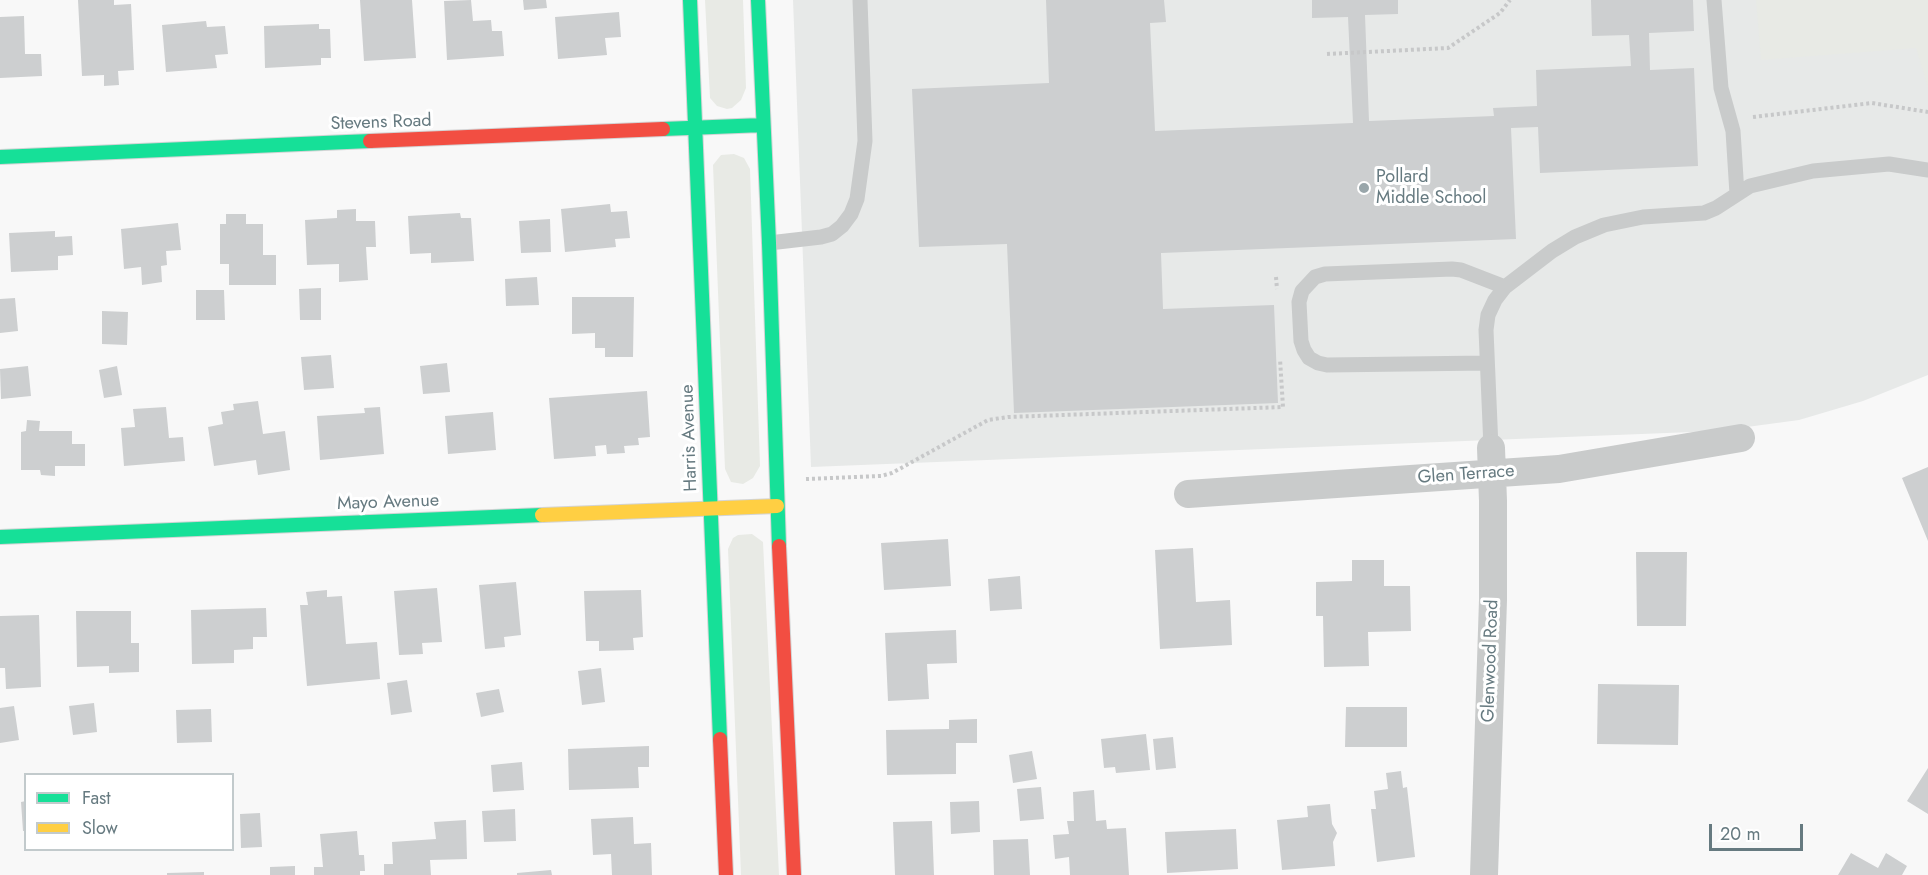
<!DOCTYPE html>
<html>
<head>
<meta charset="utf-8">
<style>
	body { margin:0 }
	#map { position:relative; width:1928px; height:875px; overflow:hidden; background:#f8f8f8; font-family:Jost,sans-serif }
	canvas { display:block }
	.legend { position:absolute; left:24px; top:773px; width:210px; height:78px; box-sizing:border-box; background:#fff; border:2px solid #c2cacc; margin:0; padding:8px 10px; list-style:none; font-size:18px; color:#667a80 }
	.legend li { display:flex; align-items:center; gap:12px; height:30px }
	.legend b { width:30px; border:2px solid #c2cacc }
	.scale { position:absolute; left:1709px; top:824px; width:94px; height:27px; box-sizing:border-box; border:3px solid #667a80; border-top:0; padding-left:8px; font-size:18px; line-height:21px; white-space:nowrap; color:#667a80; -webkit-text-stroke:4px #fff; paint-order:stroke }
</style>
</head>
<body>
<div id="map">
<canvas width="1928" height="875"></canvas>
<ul class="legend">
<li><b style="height:8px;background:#16e098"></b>Fast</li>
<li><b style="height:8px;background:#ffcf43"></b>Slow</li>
</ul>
<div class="scale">20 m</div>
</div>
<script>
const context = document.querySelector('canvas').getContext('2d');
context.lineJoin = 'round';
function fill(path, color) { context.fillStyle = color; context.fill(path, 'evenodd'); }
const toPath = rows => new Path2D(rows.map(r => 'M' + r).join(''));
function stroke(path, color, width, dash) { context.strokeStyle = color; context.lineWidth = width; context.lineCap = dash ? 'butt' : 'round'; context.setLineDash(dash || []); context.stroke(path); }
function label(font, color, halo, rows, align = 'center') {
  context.font = font + ' Jost,sans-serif'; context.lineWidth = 6; context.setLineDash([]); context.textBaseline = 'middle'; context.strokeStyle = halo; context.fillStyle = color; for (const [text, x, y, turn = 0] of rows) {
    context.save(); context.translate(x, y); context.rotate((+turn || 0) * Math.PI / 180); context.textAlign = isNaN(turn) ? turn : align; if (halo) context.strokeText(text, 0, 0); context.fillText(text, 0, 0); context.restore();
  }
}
const built = toPath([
	[793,0,1928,0,1928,375,1863,401,1799,420,1717,431,811,467]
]);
const green = toPath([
	[705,0,743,0,746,88,741,100,732,108,727,109,717,106,710,98],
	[1756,0,1928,0,1928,88,1916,48,1761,60],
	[734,154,744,158,750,169,760,466,753,478,743,484,731,482,725,469,713,165,721,155],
	[752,534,763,542,779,875,741,875,728,549,733,538,738,535]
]);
const building = toPath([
	[78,0,114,0,114,5,131,4,134,70,118,71,119,85,104,86,104,75,82,76],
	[360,0,412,0,416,58,364,61],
	[471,0,473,21,491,20,492,31,502,31,504,56,447,60,444,1],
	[523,0,546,0,547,8,524,10],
	[1046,0,1164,0,1166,22,1150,23,1155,131,1353,123,1348,17,1312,18,1312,0,1398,0,1398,14,1365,15,1369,121,1494,116,1493,108,1537,106,1536,70,1631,66,1629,35,1592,36,1591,0,1693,0,1694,31,1649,33,1650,70,1694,68,1698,166,1540,173,1538,127,1511,128,1516,239,1161,253,1163,309,1274,305,1278,403,1014,413,1007,244,919,247,912,89,1049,83],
	[619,12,621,37,605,38,607,55,558,59,555,17],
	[24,16,25,54,41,54,42,76,0,78,0,17],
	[206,21,207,27,225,26,228,54,215,55,217,68,166,72,162,25],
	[319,24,319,29,330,29,331,58,321,58,321,65,265,68,264,26],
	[610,204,611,212,627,211,630,238,615,239,616,247,565,252,561,209],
	[356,209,356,221,375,221,376,247,366,247,368,280,339,282,339,264,307,265,305,220,337,218,337,210],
	[460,213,461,218,471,218,474,261,431,263,431,253,410,254,408,216],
	[226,214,246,214,246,224,263,224,263,255,276,255,276,285,229,285,229,264,220,264,220,224,226,224],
	[550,219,551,252,521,253,519,221],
	[178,223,181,250,166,251,167,265,161,266,162,282,142,285,141,267,124,269,121,229],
	[55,231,55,237,72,236,73,255,58,256,58,270,11,272,9,233],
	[537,277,539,305,506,306,505,279],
	[321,288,321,320,300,320,299,289],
	[196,290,224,290,225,320,196,320],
	[572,297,634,297,633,357,605,357,605,348,595,348,595,333,572,334],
	[15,298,18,331,0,333,0,299],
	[102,311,128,312,127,345,102,344],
	[331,355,334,388,304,390,301,357],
	[447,363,450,392,423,394,420,366],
	[28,366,31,396,1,399,0,369],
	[117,366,122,395,104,398,99,370],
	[647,391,650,437,638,438,639,445,624,446,625,453,607,454,606,445,595,446,596,456,554,459,549,398],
	[258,401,263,434,285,431,290,470,258,475,256,460,214,466,208,427,223,424,221,412,234,410,233,404],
	[166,407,169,438,183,437,185,461,124,466,121,428,135,427,133,409],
	[380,407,384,454,320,460,317,416,365,413,364,408],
	[493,412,496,450,448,454,445,416],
	[27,420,40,421,39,431,72,431,72,444,85,444,85,466,55,466,55,476,41,475,40,470,21,470,21,432,26,431],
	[1928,467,1928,541,1902,478],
	[948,539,951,586,884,590,881,543],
	[1193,548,1196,602,1230,600,1232,645,1160,649,1155,550],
	[1636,552,1687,552,1686,626,1637,626],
	[1352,560,1384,560,1384,586,1410,586,1411,631,1368,632,1369,666,1324,667,1323,616,1316,616,1316,582,1352,581],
	[1020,576,1022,609,990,611,988,579],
	[516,582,521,635,504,637,505,647,485,649,479,585],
	[437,588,442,642,422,643,423,654,399,655,394,591],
	[327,590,327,597,342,596,346,644,377,642,380,679,307,686,300,605,308,605,306,592],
	[641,590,643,637,633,638,634,650,599,651,599,641,586,641,584,591],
	[266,608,267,637,253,637,253,649,234,650,234,663,192,664,191,610],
	[76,611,131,611,131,643,139,643,139,672,109,673,109,666,77,667],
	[39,615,41,687,6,689,5,668,0,668,0,616],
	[956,630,957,663,927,664,929,699,888,701,885,633],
	[601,668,605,702,582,705,578,671],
	[407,680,412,712,391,715,387,683],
	[1598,684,1679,685,1678,745,1597,744],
	[499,689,504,712,481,717,476,693],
	[94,703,97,732,73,735,69,706],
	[14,706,19,740,0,743,0,708],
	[1346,707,1407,707,1407,747,1345,747],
	[211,709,212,742,177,743,176,710],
	[977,719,977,743,956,743,956,774,887,775,886,730,949,729,949,720],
	[1146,734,1150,770,1116,773,1115,767,1104,768,1101,739],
	[1173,737,1176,768,1156,770,1153,739],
	[649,746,649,767,638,767,639,788,569,790,568,749],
	[1032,751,1037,779,1013,783,1009,755],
	[522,762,524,790,493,792,491,765],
	[1928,768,1928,814,1907,801],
	[1401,771,1403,788,1407,787,1415,857,1377,862,1371,809,1376,809,1374,791,1388,789,1386,773],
	[1041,787,1044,819,1020,821,1017,789],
	[1094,790,1096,821,1106,820,1107,829,1126,828,1129,875,1070,875,1069,857,1055,859,1053,835,1069,834,1067,821,1074,821,1073,792],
	[26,801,26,831,23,831,21,802],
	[979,801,980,832,951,834,950,802],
	[1330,804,1332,824,1337,833,1333,842,1335,866,1282,870,1277,820,1308,817,1307,806],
	[515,809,516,841,484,842,482,811],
	[260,813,262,847,241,848,240,814],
	[633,817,634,844,651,843,652,875,612,875,611,854,593,855,591,819],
	[466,820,467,859,430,860,431,875,384,875,384,864,393,864,392,842,436,839,434,822],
	[932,821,934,875,895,875,893,822],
	[1236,829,1238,869,1167,873,1165,832],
	[357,831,359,855,364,855,365,871,360,871,360,875,314,875,314,867,323,867,320,834],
	[1028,839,1030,875,994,875,993,840],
	[1851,853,1878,868,1886,853,1907,866,1902,875,1838,875],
	[295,866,295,875,270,875,270,867],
	[551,870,552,875,517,875,517,873],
	[204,872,204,875,167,875,167,873]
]);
const path = toPath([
	[1327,54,1448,48,1500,13,1510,0],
	[1753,117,1872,103,1928,112],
	[1276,277,1277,289],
	[806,479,881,476,892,473,988,420,1008,417,1283,407,1280,359]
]);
const lane = toPath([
	[1714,0,1721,88,1733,131,1737,194],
	[769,243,821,237,832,234,842,226,851,214,857,199,865,141,860,0],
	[1487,363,1327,365,1318,363,1309,358,1304,350,1301,341,1299,302,1302,291,1315,277,1325,274,1452,269,1461,270,1505,287],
	[1491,448,1486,330,1488,315,1495,300,1505,287,1552,251,1575,237,1604,225,1643,217,1704,213,1716,208,1750,186,1813,171,1889,164,1928,170]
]);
const street = toPath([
	[1188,494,1559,469,1741,438],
	[1484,875,1493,600,1493,501,1491,448]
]);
const fast = toPath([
	[690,0,720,739],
	[758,0,769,243,779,546],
	[663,129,763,125],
	[0,157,370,141],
	[0,537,542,515]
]);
const slow = toPath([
	[542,515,777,506]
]);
const jam = toPath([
	[370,141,663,129],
	[779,546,794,875],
	[720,739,726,875]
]);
const markers = [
	[1364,188,6,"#99a6aa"]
];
const streetNames = [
	["Stevens Road",381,123,-2],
	["Harris Avenue",690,438,-92],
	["Glen Terrace",1466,475,-4],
	["Mayo Avenue",388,503,-2],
	["Glenwood Road",1491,661,-88]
];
const poiNames = [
	["Pollard",1376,178],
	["Middle School",1376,199]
];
fill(built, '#e7e9e8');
fill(green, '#e8eae5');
fill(building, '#cdcfd0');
stroke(fast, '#d3d4d5', 16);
stroke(slow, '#d3d4d5', 16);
stroke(jam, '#d3d4d5', 16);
stroke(path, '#c7c8c9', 4, [3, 3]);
stroke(lane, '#c9cbcb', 15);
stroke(street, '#c9cbcb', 28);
stroke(fast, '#16e098', 14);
stroke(slow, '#ffcf43', 14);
stroke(jam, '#f24e42', 14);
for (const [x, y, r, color] of markers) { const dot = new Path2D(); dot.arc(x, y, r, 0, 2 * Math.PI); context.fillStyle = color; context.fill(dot); stroke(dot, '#fff', 2); }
label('18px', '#667a80', '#fff', streetNames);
label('18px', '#667a80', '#fff', poiNames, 'left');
</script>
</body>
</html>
